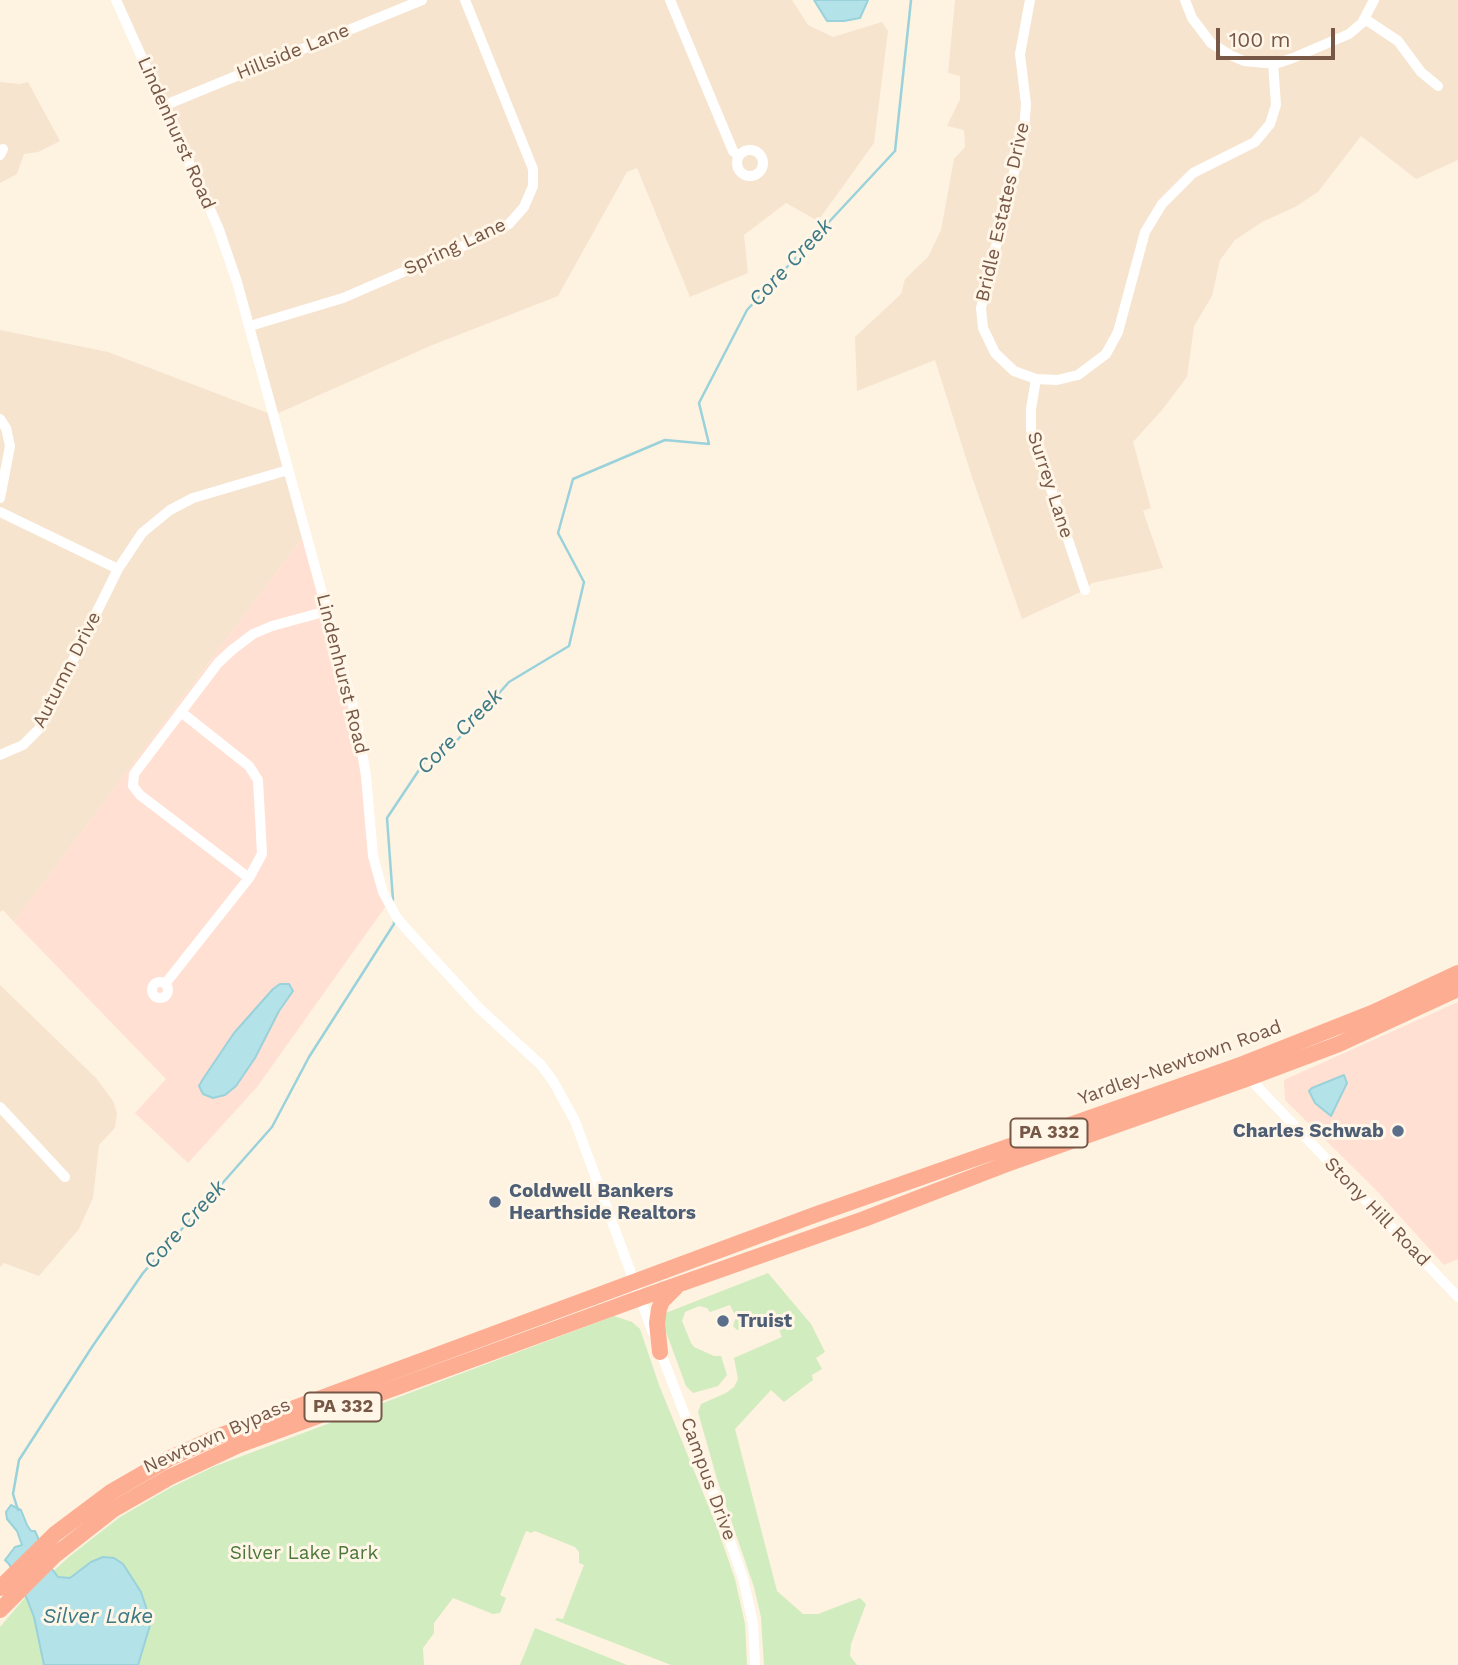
<!DOCTYPE html>
<html>
<head>
<meta charset="utf-8">
<style>
	body { margin:0 }
	#map { position:relative; width:1458px; height:1665px; overflow:hidden; background:#fef2e1; font-family:"Work Sans",sans-serif }
	canvas { display:block }
	.scale { position:absolute; left:1216px; top:28px; width:119px; height:32px; box-sizing:border-box; border:4px solid #775746; border-top:0; padding-left:9px; font-size:21px; line-height:24px; white-space:nowrap; color:#775746; -webkit-text-stroke:5px #fff6e8; paint-order:stroke }
</style>
</head>
<body>
<div id="map">
<canvas width="1458" height="1665"></canvas>
<div class="scale">100 m</div>
</div>
<script>
const context = document.querySelector('canvas').getContext('2d');
context.lineJoin = 'round';
function fill(path, color) { context.fillStyle = color; context.fill(path, 'evenodd'); }
const toPath = rows => new Path2D(rows.map(r => 'M' + r).join(''));
function stroke(path, color, width, dash) { context.strokeStyle = color; context.lineWidth = width; context.lineCap = dash ? 'butt' : 'round'; context.setLineDash(dash || []); context.stroke(path); }
function label(font, color, halo, rows, align = 'center') {
  context.font = font + ' "Work Sans",sans-serif'; context.lineWidth = 6; context.setLineDash([]); context.textBaseline = 'middle'; context.strokeStyle = halo; context.fillStyle = color; for (const [text, x, y, turn = 0] of rows) {
    context.save(); context.translate(x, y); context.rotate((+turn || 0) * Math.PI / 180); context.textAlign = isNaN(turn) ? turn : align; if (halo) context.strokeText(text, 0, 0); context.fillText(text, 0, 0); context.restore();
  }
}
const residential = toPath([
	[116,0,792,0,808,25,833,37,882,22,888,31,874,143,818,221,786,203,744,235,748,273,690,297,637,168,627,172,558,296,430,346,274,415,306,533,14,922,3,910,0,912,0,330,108,352,273,415,237,282],
	[955,0,1458,0,1458,160,1416,179,1361,136,1318,192,1295,207,1262,222,1235,240,1220,260,1212,296,1194,326,1187,377,1162,410,1133,442,1151,508,1143,511,1163,568,1092,583,1085,590,1022,619,972,477,935,360,857,391,855,337,901,294,905,279,928,257,941,230,954,159,965,147,964,130,947,126,960,99,960,76,948,73],
	[0,82,19,84,28,82,60,141,38,152,24,154,17,174,0,183],
	[0,985,96,1078,113,1101,117,1113,115,1128,99,1145,93,1198,79,1229,39,1276,4,1263,0,1267]
]);
const commercial = toPath([
	[306,533,356,717,371,839,388,903,257,1087,188,1163,135,1113,166,1079,14,922],
	[1458,1002,1458,1259,1444,1265,1377,1191,1285,1100,1284,1080]
]);
const green = toPath([
	[768,1273,811,1324,825,1352,816,1358,822,1369,812,1375,813,1380,784,1402,771,1390,735,1429,777,1591,803,1614,818,1614,860,1598,866,1604,851,1644,850,1656,857,1665,764,1665,761,1617,754,1587,717,1479,698,1412,701,1404,726,1393,734,1387,738,1379,734,1358,782,1337,773,1314,737,1330,733,1326,736,1317,730,1305,710,1312,707,1308,699,1306,685,1312,682,1321,691,1343,694,1347,714,1356,721,1356,727,1375,718,1386,693,1393,686,1386,662,1321,663,1314],
	[614,1316,632,1322,640,1329,659,1385,717,1527,735,1579,745,1624,747,1665,671,1665,555,1620,557,1618,563,1619,584,1565,579,1563,579,1552,575,1547,535,1531,531,1533,526,1531,500,1595,506,1598,500,1613,493,1614,453,1598,434,1623,434,1633,423,1648,424,1665,0,1665,0,1627,28,1594,70,1556,120,1517,170,1488,213,1467],
	[535,1628,627,1665,520,1665]
]);
const water = toPath([
	[814,0,868,0,860,18,844,21,827,21,814,0],
	[280,984,289,984,293,991,279,1011,255,1058,236,1086,225,1095,213,1098,203,1094,199,1086,203,1079,234,1033,273,989,280,984],
	[1344,1075,1347,1083,1331,1116,1315,1103,1309,1091,1312,1088,1344,1075],
	[11,1505,21,1510,27,1525,31,1531,35,1531,52,1569,58,1577,70,1578,91,1562,103,1557,114,1558,123,1564,141,1592,151,1622,138,1665,44,1665,34,1617,27,1599,9,1564,5,1560,15,1547,22,1545,17,1531,7,1519,6,1512,11,1505]
]);
const stream = toPath([
	[393,900,387,818,425,761,452,746,509,682,569,646,584,582,558,533,573,479,665,440,709,444,699,403,747,310,895,151,911,0],
	[18,1510,13,1494,19,1460,92,1347,143,1273,272,1127,309,1057,394,924,394,921]
]);
const minor = toPath([
	[116,0,218,227,237,282,356,717,366,776,373,856,383,892,397,918,409,932,479,1008,541,1065,553,1081,575,1121,653,1333],
	[670,0,733,151,739,156],
	[1030,0,1020,54,1026,104,1024,131,981,308,983,328,995,353,1014,371,1036,379,1057,380,1078,375,1106,354,1118,332,1145,232,1162,204,1193,173,1255,142,1270,124,1276,105,1273,63],
	[1185,0,1192,18,1211,43,1230,55,1244,61,1265,63,1278,63,1293,58,1349,34,1362,23,1374,0],
	[1365,19,1398,41,1421,72,1438,86],
	[163,106,422,0],
	'737 163a13 13 0 1 1 26 0a13 13 0 1 1-26 0Z',
	[0,155,3,149],
	[250,326,343,298,461,247,509,224,524,207,533,186,533,169,465,0],
	[1036,379,1031,409,1031,430,1085,590],
	[0,419,6,428,10,446,0,498],
	[0,512,118,569],
	[0,755,23,745,39,729,118,569,142,533,170,510,193,498,288,470],
	[249,878,140,795,133,786,134,774,218,663,232,650,253,634,272,626,327,611],
	'152 990a8 8 0 1 1 16 0a8 8 0 1 1-16 0Z',
	[165,984,249,878,262,854,258,780,249,766,181,712],
	[1247,1073,1249,1078,1458,1297],
	[0,1107,65,1177],
	[659,1348,696,1444,743,1578,753,1623,755,1665]
]);
const highway = toPath([
	[660,1352,657,1323,659,1309,662,1301,676,1287],
	[0,1588,55,1534,111,1492,170,1458,219,1436,817,1214,1243,1064,1372,1013,1458,973],
	[0,1610,54,1556,114,1509,170,1477,239,1445,640,1298,864,1219,1004,1165,1249,1078,1339,1044,1458,989]
]);
const markers = [
	[1398,1131,7,"#5c6f8a"],
	[495,1202,7,"#5c6f8a"],
	[723,1321,7,"#5c6f8a"]
];
const shields = [
	[1049,1133,77],
	[343,1407,77]
];
const shieldNames = [
	["PA 332",1049,1133],
	["PA 332",343,1407]
];
const streetNames = [
	["Hillside Lane",293,52,-22],
	["Lindenhurst Road",176,133,66],
	["Bridle Estates Drive",1003,212,-77],
	["Spring Lane",455,247,-25],
	["Surrey Lane",1050,485,72],
	["Autumn Drive",67,670,-63],
	["Lindenhurst Road",342,674,76],
	["Yardley-Newtown Road",1180,1063,-20],
	["Stony Hill Road",1377,1212,46],
	["Newtown Bypass",217,1436,-24],
	["Campus Drive",708,1479,70]
];
const serviceNames = [
	["Charles Schwab",1384,1131,"right"],
	["Coldwell Bankers",509,1191],
	["Hearthside Realtors",509,1213],
	["Truist",737,1321]
];
const parkNames = [
	["Silver Lake Park",304,1553]
];
const waterNames = [
	["Core Creek",791,263,-47],
	["Core Creek",460,732,-45],
	["Core Creek",185,1225,-48],
	["Silver Lake",98,1617]
];
fill(residential, '#f6e4ce');
fill(commercial, '#ffe0d3');
fill(green, '#d1ecbe');
fill(water, '#b4e2e9');
stroke(water, '#99d2db', 2);
stroke(stream, '#99d2db', 2.5);
stroke(minor, '#fff', 10);
stroke(highway, '#fdad92', 16);
for (const [x, y, r, color] of markers) { const dot = new Path2D(); dot.arc(x, y, r, 0, 2 * Math.PI); context.fillStyle = color; context.fill(dot); stroke(dot, '#fff6e8', 2.5); }
for (const [x, y, w] of shields) { const box = new Path2D(); box.roundRect(x - w / 2, y - 14.5, w, 29, 5); context.fillStyle = '#fff6e8'; context.fill(box); stroke(box, '#775746', 2); }
label('bold 18px', '#775746', null, shieldNames);
label('19px', '#775746', '#fff6e8', streetNames);
label('bold 19px', '#4e5e75', '#fff6e8', serviceNames, 'left');
label('19px', '#4d783b', '#fff6e8', parkNames);
label('italic 21px', '#3b7a85', '#fff6e8', waterNames);
</script>
</body>
</html>
